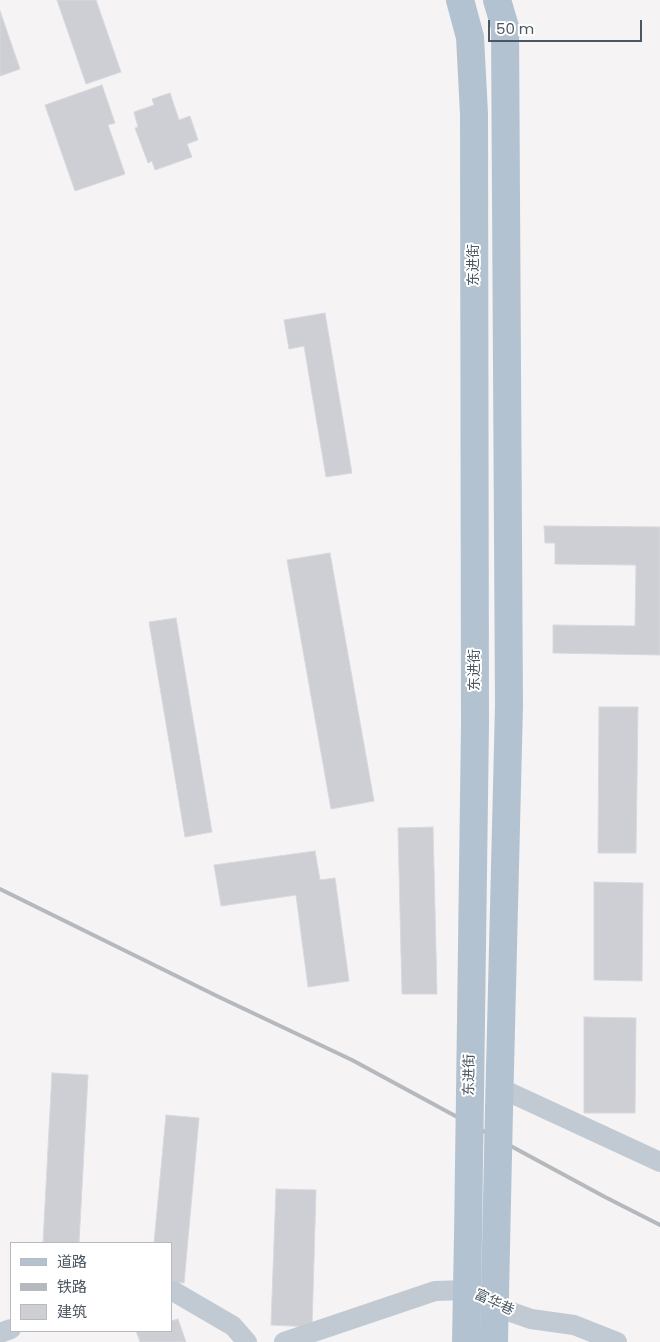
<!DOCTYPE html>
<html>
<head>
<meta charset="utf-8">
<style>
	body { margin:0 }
	#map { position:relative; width:660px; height:1342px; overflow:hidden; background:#f5f3f3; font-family:Poppins,"Noto Sans SC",sans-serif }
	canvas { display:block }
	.legend { position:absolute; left:10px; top:1242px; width:162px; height:90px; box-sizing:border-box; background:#fff; border:1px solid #b7bbc0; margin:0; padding:6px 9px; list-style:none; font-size:15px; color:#4a5661 }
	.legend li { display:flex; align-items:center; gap:10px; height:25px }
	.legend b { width:25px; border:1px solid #b7bbc0 }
	.scale { position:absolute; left:488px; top:20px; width:154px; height:22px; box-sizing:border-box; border:2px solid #4a5661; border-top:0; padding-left:6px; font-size:15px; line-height:18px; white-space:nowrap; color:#4a5661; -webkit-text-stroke:4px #fff; paint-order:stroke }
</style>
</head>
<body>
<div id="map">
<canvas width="660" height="1342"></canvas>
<ul class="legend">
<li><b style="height:6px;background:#b3c2d1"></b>道路</li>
<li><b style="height:6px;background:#b5b8bd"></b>铁路</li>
<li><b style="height:14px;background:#cdcfd5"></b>建筑</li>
</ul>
<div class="scale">50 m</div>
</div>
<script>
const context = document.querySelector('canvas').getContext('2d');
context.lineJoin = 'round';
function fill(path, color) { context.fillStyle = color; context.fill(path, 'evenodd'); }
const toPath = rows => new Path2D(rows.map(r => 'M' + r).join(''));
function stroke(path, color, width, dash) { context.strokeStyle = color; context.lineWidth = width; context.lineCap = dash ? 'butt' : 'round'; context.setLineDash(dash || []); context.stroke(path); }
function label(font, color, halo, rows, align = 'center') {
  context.font = font + ' Poppins,"Noto Sans SC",sans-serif'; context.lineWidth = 4; context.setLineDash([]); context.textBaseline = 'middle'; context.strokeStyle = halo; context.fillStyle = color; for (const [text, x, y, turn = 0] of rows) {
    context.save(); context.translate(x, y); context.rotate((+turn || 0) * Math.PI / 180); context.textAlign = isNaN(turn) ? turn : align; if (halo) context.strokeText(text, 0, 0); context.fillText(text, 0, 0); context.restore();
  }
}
const building = toPath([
	[57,0,96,0,121,72,86,84,57,0],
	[0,11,20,69,0,76,0,11],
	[102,85,115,123,108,125,125,174,75,191,45,105,102,85],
	[170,93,179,120,190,116,198,140,187,144,192,157,155,170,152,161,148,163,135,128,138,127,134,112,154,105,152,99,170,93],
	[325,313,352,473,326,477,304,346,289,349,284,320,325,313],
	[544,526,660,527,660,655,553,653,553,625,635,626,636,565,555,564,555,543,545,543,544,526],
	[330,553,374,801,331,809,287,560,330,553],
	[176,618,212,832,185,837,149,622,176,618],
	[599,707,638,707,636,853,598,853,599,707],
	[433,827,437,994,402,994,398,828,433,827],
	[315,851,320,880,335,878,349,981,308,987,296,895,221,906,214,865,315,851],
	[594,882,643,883,642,981,594,980,594,882],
	[584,1017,636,1018,635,1113,584,1113,584,1017],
	[52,1073,88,1075,79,1243,43,1243,52,1073],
	[166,1115,199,1118,184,1283,171,1282,171,1243,154,1243,166,1115],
	[276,1189,316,1190,312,1327,271,1325,276,1189],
	[178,1319,186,1342,140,1342,136,1331,171,1331,171,1321,178,1319]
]);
const minor = toPath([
	[500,1088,660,1162],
	[171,1291,173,1291,233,1326,247,1342],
	[0,1333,11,1329],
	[284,1342,435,1291,467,1290,494,1306,531,1319,574,1325,617,1342]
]);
const primary = toPath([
	[460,0,470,37,474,114,475,724,470,1094],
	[497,0,505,27,509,705,499,1109],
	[466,1342,468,1236],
	[494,1342,496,1248]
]);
const rail = toPath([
	[0,889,219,997,352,1060,605,1197,660,1225]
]);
const primaryBridge = toPath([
	[468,1236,470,1094],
	[496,1248,499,1109]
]);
const streetNames = [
	["东进街",474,265,-90],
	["东进街",475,670,-90],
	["东进街",470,1075,-89],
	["富华巷",494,1303,25]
];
fill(building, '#cdcfd5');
stroke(building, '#d7d9de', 1);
stroke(minor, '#c1cad2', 20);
stroke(primary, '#b3c2d1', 28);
stroke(rail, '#b5b8bd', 4);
stroke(primaryBridge, '#b3c2d1', 28);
label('14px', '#4a5661', '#fff', streetNames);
</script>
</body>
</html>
